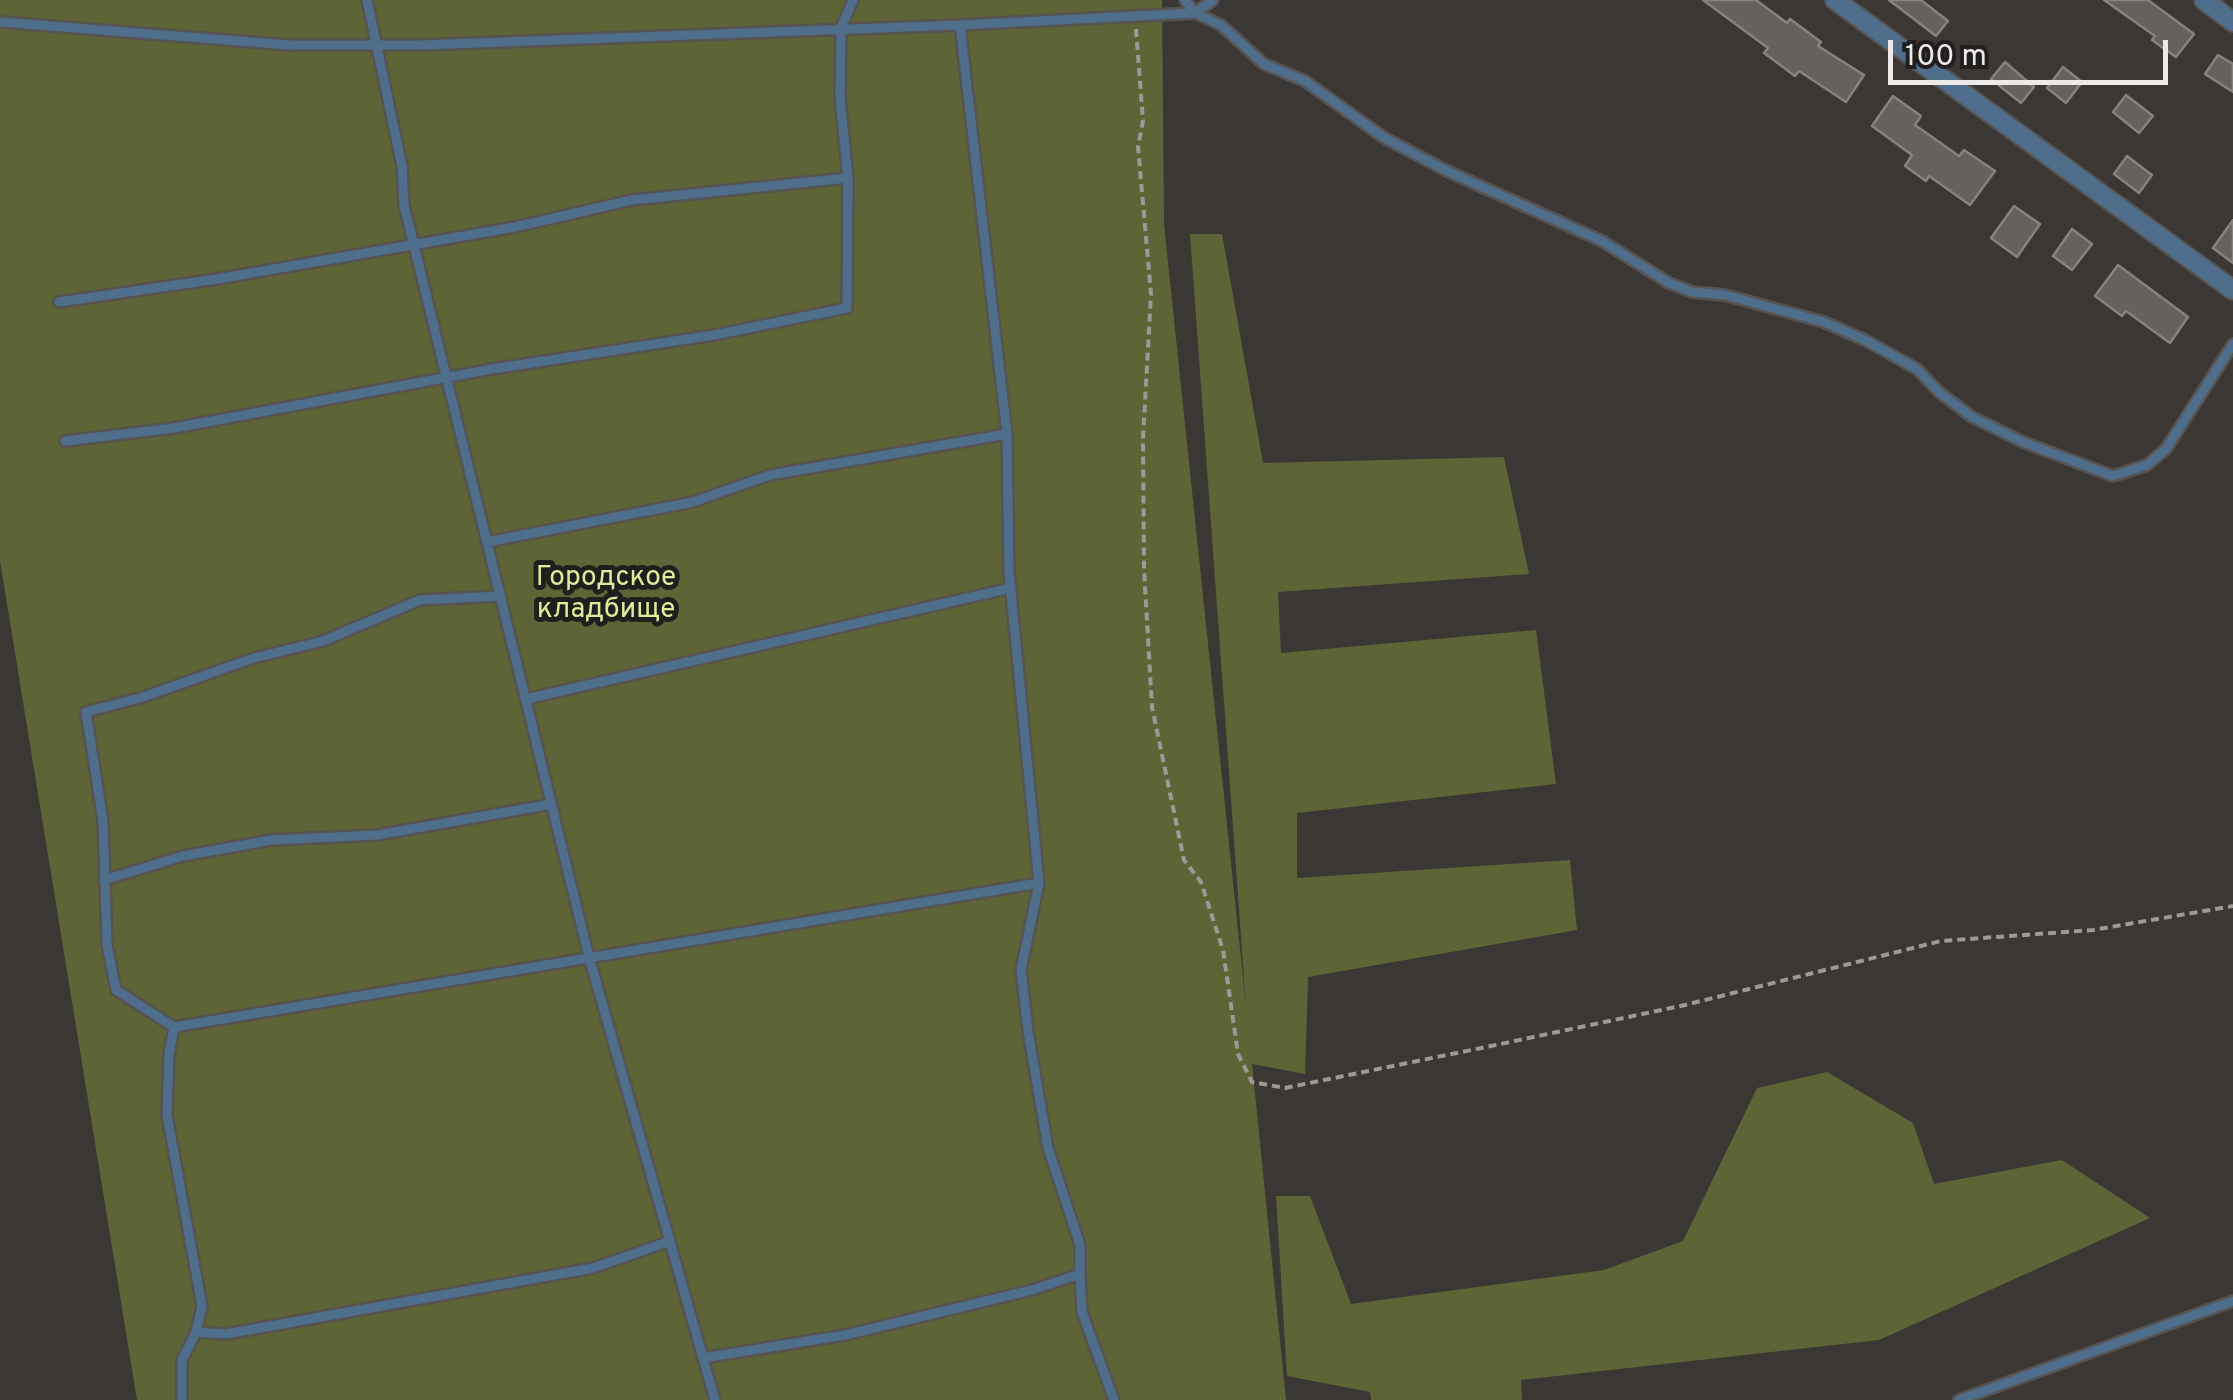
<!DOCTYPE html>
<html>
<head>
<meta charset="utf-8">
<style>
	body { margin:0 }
	#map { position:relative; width:2233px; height:1400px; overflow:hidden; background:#3b3734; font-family:Overpass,sans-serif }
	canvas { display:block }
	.scale { position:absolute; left:1888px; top:40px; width:280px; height:45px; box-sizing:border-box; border:5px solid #ece9e8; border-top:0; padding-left:12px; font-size:30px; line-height:35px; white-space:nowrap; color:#ece9e8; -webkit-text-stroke:8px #211f1e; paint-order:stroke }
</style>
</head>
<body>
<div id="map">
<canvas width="2233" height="1400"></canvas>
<div class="scale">100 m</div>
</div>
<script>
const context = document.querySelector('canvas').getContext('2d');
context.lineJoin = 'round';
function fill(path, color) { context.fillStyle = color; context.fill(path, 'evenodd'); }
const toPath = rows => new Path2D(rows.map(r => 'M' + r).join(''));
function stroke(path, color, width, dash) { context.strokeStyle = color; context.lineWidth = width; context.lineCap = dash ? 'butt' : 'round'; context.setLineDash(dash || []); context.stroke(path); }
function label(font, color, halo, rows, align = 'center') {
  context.font = font + ' Overpass,sans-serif'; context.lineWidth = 10; context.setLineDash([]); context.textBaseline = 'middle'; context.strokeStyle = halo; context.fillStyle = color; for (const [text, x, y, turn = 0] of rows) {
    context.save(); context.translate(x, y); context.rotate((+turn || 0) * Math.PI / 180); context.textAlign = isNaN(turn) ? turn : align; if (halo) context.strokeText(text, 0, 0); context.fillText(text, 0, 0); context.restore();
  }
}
const green = toPath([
	[0,0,1162,0,1164,224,1246,1006,1190,234,1222,234,1263,463,1504,457,1529,574,1278,592,1281,653,1536,630,1556,784,1297,813,1297,878,1570,860,1577,930,1308,977,1305,1074,1252,1064,1286,1400,137,1400,0,561],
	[1827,1072,1913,1123,1934,1184,2062,1160,2150,1218,1879,1340,1521,1380,1522,1400,1371,1400,1370,1392,1287,1376,1276,1196,1310,1196,1351,1304,1604,1270,1683,1241,1757,1088]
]);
const building = toPath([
	[1703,0,1756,0,1787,23,1790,19,1821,42,1818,46,1864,75,1846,102,1799,71,1795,76,1764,53,1768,48,1703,0],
	[1889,0,1921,0,1948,21,1936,36,1889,0],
	[2104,0,2148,0,2194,34,2176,57,2152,40,2155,36,2104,0],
	[2218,55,2233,64,2233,92,2205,74,2218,55],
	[2005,62,2034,87,2021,103,1991,79,2005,62],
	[2063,67,2082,82,2066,103,2047,88,2063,67],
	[2126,95,2153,116,2139,133,2113,112,2126,95],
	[1893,96,1921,116,1915,125,1959,156,1964,150,1995,171,1970,205,1929,176,1926,181,1905,166,1912,155,1872,126,1893,96],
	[2127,156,2152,175,2139,193,2114,174,2127,156],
	[2014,206,2040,224,2017,257,1991,238,2014,206],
	[2233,220,2233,263,2213,248,2233,220],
	[2072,229,2092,244,2072,270,2053,256,2072,229],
	[2118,265,2188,317,2170,343,2126,311,2122,316,2095,296,2118,265]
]);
const path = toPath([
	[1136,29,1143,121,1138,147,1151,294,1143,438,1144,569,1152,707,1184,860,1201,882,1223,950,1238,1054,1252,1082,1285,1088,1491,1046,1685,1005,1941,941,2093,930,2233,906]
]);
const service = toPath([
	[367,0,402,166,404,205,589,957,715,1400],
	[1185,0,1195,13,1213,0],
	[0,22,289,45,422,45,960,25,1007,434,1009,572,1039,883,174,1027],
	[960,25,1195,13,1221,25,1264,64,1305,81,1383,137,1447,171,1602,241,1669,283,1692,292,1725,295,1824,322,1865,340,1917,369,1939,392,1972,417,2023,442,2113,476,2147,465,2166,449,2233,344],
	[59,302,217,279,515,227,632,200,848,178],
	[65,441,174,428,492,369,714,335,847,308,848,178,840,98,841,28,853,0],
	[487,542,693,502,770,475,1007,434],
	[526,699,1011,588],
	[104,880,183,856,271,840,377,835,552,804],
	[1080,1274,1082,1312,1114,1400],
	[196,1332,226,1334,593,1268,670,1241],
	[703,1358,845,1335,1032,1290,1080,1274,1080,1245,1048,1148,1028,1031,1021,970,1039,883],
	[182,1400,182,1360,196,1332,202,1306,167,1115,169,1054,174,1027,116,990,107,945,103,821,86,712,143,697,254,658,323,641,420,600,501,596],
	[1959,1400,2233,1301]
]);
const minor = toPath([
	[1835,0,2233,290],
	[2204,0,2233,22]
]);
const parkNames = [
	["Городское",606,579],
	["кладбище",606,611]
];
fill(green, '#5d6537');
fill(building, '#66605f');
stroke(building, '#87817f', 2.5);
stroke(service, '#575351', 14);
stroke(minor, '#575351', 22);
stroke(path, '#9c9997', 4, [8, 5]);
stroke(service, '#4e6e8c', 9);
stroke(minor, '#4e6e8c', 18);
label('28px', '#ddec9b', '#211f1e', parkNames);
</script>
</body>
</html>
